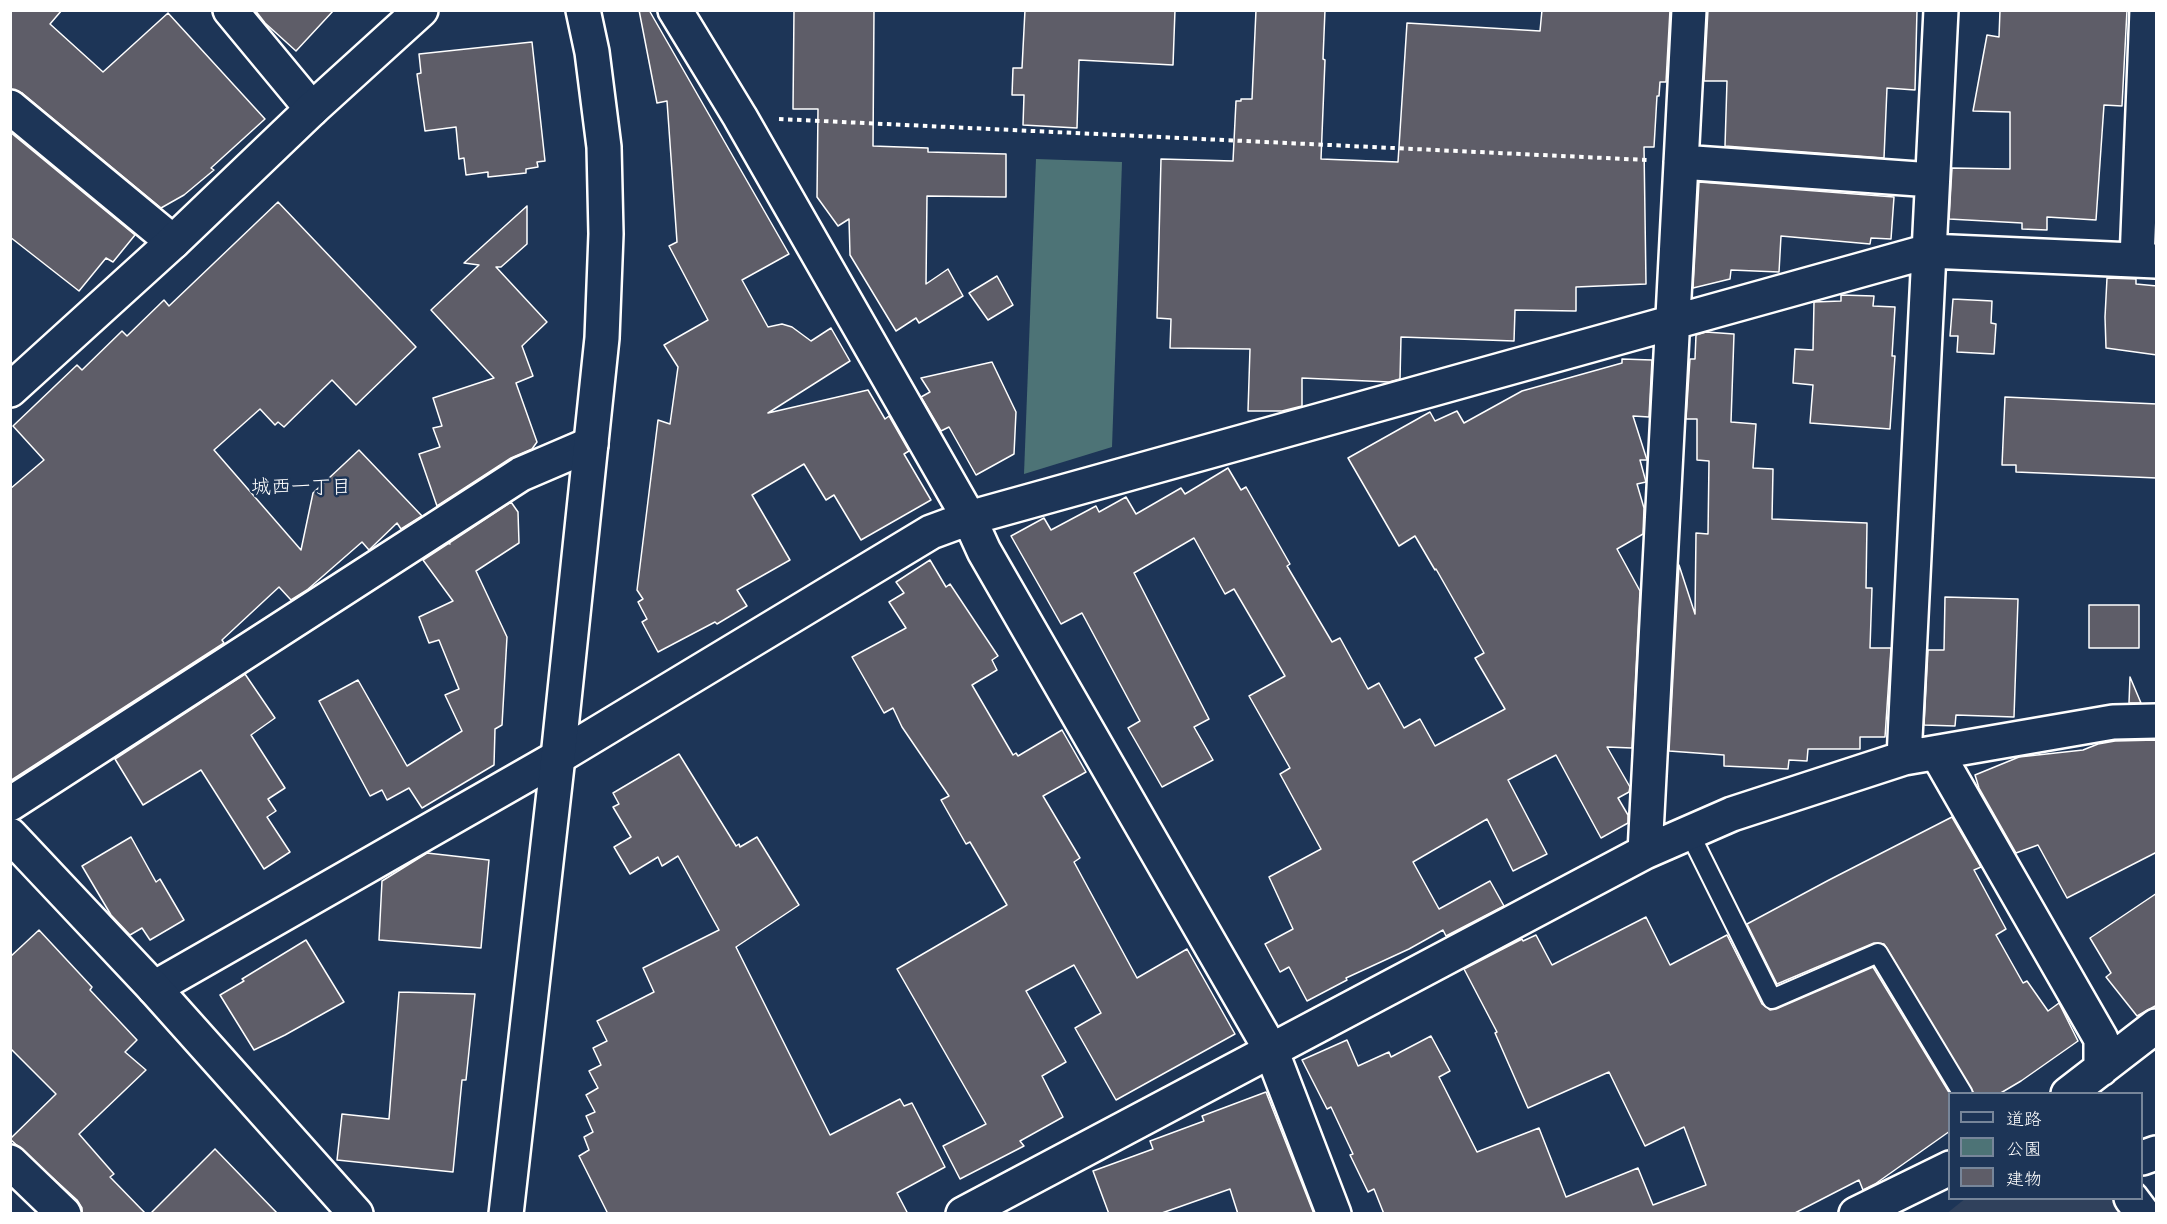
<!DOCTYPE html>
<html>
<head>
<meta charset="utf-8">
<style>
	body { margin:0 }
	#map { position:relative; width:2167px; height:1224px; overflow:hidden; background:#1d3557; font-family:Mali,"Klee One",sans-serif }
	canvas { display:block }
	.frame { position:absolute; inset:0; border:12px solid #fff; pointer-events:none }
	.legend { position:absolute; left:1948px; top:1092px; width:195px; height:108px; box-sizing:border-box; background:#1d3557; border:2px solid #77869a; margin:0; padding:8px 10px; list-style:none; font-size:18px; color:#fff }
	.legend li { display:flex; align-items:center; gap:12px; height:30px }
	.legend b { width:30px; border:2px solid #77869a }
</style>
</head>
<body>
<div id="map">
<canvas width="2167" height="1224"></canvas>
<div class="frame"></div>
<ul class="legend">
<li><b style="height:8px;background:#1d3557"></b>道路</li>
<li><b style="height:16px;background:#4d7376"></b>公園</li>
<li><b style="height:16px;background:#5e5d68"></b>建物</li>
</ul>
</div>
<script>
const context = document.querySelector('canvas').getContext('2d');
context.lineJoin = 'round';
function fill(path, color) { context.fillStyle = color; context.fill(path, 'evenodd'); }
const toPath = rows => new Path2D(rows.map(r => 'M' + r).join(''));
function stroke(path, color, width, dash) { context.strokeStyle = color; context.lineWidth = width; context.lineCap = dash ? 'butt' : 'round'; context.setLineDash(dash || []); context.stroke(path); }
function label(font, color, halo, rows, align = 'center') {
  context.font = font + ' Mali,"Klee One",sans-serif'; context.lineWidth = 5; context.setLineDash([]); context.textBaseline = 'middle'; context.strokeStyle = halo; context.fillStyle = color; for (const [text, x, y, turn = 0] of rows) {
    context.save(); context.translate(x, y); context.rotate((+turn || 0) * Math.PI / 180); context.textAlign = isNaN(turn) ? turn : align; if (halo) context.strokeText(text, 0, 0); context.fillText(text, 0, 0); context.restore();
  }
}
const built = toPath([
	[1966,1198,2112,1199,2123,1213,1946,1214]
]);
const green = toPath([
	[1036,159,1122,162,1112,447,1024,474]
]);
const building = toPath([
	[10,10,62,10,50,24,103,72,168,13,265,119,211,168,214,170,184,195,161,208,22,93,10,89,10,10],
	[255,10,334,10,296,51,265,23,255,10],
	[639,10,649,10,789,254,742,280,768,327,782,324,792,327,811,341,831,328,850,361,768,413,868,390,885,419,889,416,909,451,904,454,931,500,861,540,834,495,826,500,804,464,752,495,790,560,737,590,747,606,717,624,715,622,658,652,642,622,647,619,638,602,643,599,637,590,658,420,670,424,678,367,664,345,708,320,669,246,677,242,667,101,657,103,639,10],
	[794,10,874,10,873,146,928,148,928,152,1006,154,1006,197,927,196,926,284,948,269,963,296,919,323,916,318,896,331,850,255,849,219,838,226,817,197,818,109,793,109,794,10],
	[1025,10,1175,10,1173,65,1079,60,1077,128,1023,125,1024,95,1012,95,1013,68,1022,68,1025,10],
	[1256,10,1325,10,1323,59,1325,60,1321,159,1398,162,1407,23,1540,31,1542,10,1670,10,1666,82,1660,82,1659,96,1657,96,1654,147,1644,147,1646,284,1576,287,1576,311,1515,310,1514,341,1401,337,1400,379,1389,382,1302,378,1302,406,1282,411,1248,411,1250,349,1170,348,1171,319,1157,318,1161,159,1233,161,1236,101,1241,101,1241,99,1252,99,1256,10],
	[1708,10,1917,10,1915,90,1887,88,1884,158,1725,146,1727,81,1704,81,1708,10],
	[2000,10,2127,10,2122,106,2104,105,2096,220,2047,217,2047,230,2022,229,2022,223,1949,219,1952,168,2010,169,2010,112,1973,111,1987,35,1999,37,2000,10],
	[532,42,545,161,537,162,538,167,526,169,526,173,488,177,488,172,466,175,464,158,459,159,456,127,425,131,417,74,421,73,419,54,532,42],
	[10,132,135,235,113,262,106,258,79,291,10,237,10,132],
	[1699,182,1894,197,1891,239,1871,238,1870,244,1781,236,1779,272,1731,270,1730,279,1693,288,1699,182],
	[278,202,416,347,356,405,332,380,284,427,278,422,275,425,260,409,214,450,301,550,313,493,359,450,422,516,401,529,397,523,369,550,362,542,307,590,291,600,279,587,222,640,224,643,10,781,10,489,44,460,13,426,77,365,82,370,122,331,127,336,164,300,169,306,278,202],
	[527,206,527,244,501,267,496,267,547,322,522,346,533,376,516,383,537,442,532,449,511,458,437,506,419,454,440,447,433,428,442,426,433,398,494,378,431,310,479,265,464,263,527,206],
	[997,276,1013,305,988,320,969,293,997,276],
	[2107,278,2136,279,2136,284,2157,286,2157,355,2106,348,2105,317,2107,278],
	[1841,295,1874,296,1873,306,1895,307,1892,356,1895,356,1890,429,1810,423,1813,385,1793,383,1795,349,1813,350,1814,302,1841,301,1841,295],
	[1953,299,1992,301,1991,323,1996,324,1994,354,1957,352,1958,336,1950,336,1953,299],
	[1706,332,1734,334,1731,422,1756,424,1753,468,1773,469,1772,519,1867,523,1866,588,1872,588,1870,648,1891,648,1885,737,1860,737,1860,749,1808,749,1807,761,1789,760,1788,769,1724,766,1724,755,1669,751,1679,565,1695,614,1696,533,1708,534,1709,461,1697,460,1697,419,1686,419,1690,359,1695,359,1696,335,1706,332],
	[1622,359,1652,360,1649,417,1633,416,1647,460,1640,460,1646,482,1637,484,1644,508,1643,534,1617,549,1640,591,1632,748,1607,747,1630,787,1629,792,1618,798,1628,815,1628,823,1601,838,1556,755,1508,780,1547,854,1513,871,1487,819,1413,862,1439,909,1490,881,1504,906,1446,936,1443,930,1409,949,1346,978,1347,980,1307,1001,1289,967,1280,972,1265,944,1293,929,1269,877,1321,849,1280,774,1290,768,1249,696,1285,676,1234,589,1225,594,1194,538,1134,573,1209,719,1194,727,1213,760,1162,787,1128,728,1140,721,1082,613,1061,624,1011,536,1044,518,1051,530,1096,506,1099,512,1126,497,1136,514,1181,488,1185,494,1228,468,1241,490,1246,487,1290,564,1287,566,1332,642,1340,638,1368,689,1379,683,1404,728,1420,719,1435,746,1505,709,1475,658,1484,653,1436,569,1435,570,1415,536,1399,546,1348,458,1430,412,1435,421,1457,411,1464,423,1522,391,1622,363,1622,359],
	[992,362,1016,412,1014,454,976,475,949,427,941,431,921,397,930,392,921,378,992,362],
	[2005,397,2157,404,2157,478,2016,472,2016,465,2002,465,2005,397],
	[511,502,518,512,519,543,476,571,507,637,502,725,495,729,494,765,422,808,409,788,387,800,382,790,370,796,319,701,358,680,407,766,462,731,445,695,459,689,439,640,429,643,419,617,453,601,423,560,449,543,450,544,449,543,511,502],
	[930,560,946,587,950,584,998,656,992,660,997,670,972,685,1013,755,1016,753,1018,756,1062,730,1086,772,1043,796,1080,858,1074,862,1137,978,1187,949,1235,1034,1116,1100,1075,1028,1101,1013,1074,965,1026,991,1066,1062,1042,1076,1063,1117,1020,1141,1024,1146,960,1179,943,1146,986,1124,897,969,1007,905,970,842,966,844,941,800,949,796,902,727,893,708,884,713,852,657,906,628,889,602,904,593,896,582,930,560],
	[1945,597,2018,599,2014,717,1956,715,1955,726,1924,725,1928,650,1944,650,1945,597],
	[2089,605,2139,605,2139,648,2089,648,2089,605],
	[245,674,275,718,251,735,285,788,268,799,276,811,267,817,290,852,264,869,201,770,143,805,115,759,245,674],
	[2130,677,2141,703,2129,703,2130,677],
	[2157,740,2157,852,2067,898,2038,845,2016,853,1979,788,1975,775,2019,757,2083,750,2098,744,2115,741,2157,740],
	[679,754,736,846,739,844,740,847,757,837,799,905,736,947,830,1135,900,1099,904,1106,912,1103,945,1167,897,1193,908,1214,608,1214,579,1156,589,1150,584,1137,593,1132,586,1116,595,1112,586,1095,598,1088,589,1071,601,1065,593,1048,607,1041,597,1021,654,992,643,968,719,930,678,856,662,866,658,857,630,874,614,847,631,837,613,807,619,804,613,793,679,754],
	[1952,817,1981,867,1974,870,2006,929,1996,935,2023,983,2027,981,2048,1011,2059,1003,2078,1041,2021,1081,1999,1094,1974,1094,1884,944,1874,943,1777,984,1747,924,1829,880,1952,817],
	[131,837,156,882,160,879,184,920,150,940,142,928,130,935,111,915,82,866,131,837],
	[427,853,489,860,481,948,379,940,382,881,427,853],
	[2157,893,2157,1005,2137,1016,2106,977,2111,973,2090,938,2157,893],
	[1646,917,1670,965,1727,935,1762,1004,1770,1010,1776,1009,1873,967,1950,1094,1950,1131,1875,1184,1863,1190,1859,1180,1793,1214,1384,1214,1374,1189,1368,1192,1350,1155,1353,1154,1331,1107,1327,1109,1302,1060,1347,1040,1358,1066,1389,1052,1391,1057,1431,1036,1450,1071,1439,1077,1477,1152,1539,1128,1566,1197,1638,1168,1653,1205,1706,1185,1684,1127,1645,1146,1609,1072,1528,1108,1495,1033,1497,1032,1464,969,1522,939,1523,941,1536,935,1552,965,1646,917],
	[39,930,92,987,90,990,137,1040,125,1052,146,1070,79,1134,114,1174,110,1177,146,1214,82,1214,82,1208,77,1200,10,1139,56,1094,10,1048,10,957,39,930],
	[306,940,344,1002,285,1035,254,1050,220,995,244,981,242,979,306,940],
	[399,992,475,994,466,1080,462,1080,453,1172,337,1160,342,1114,389,1119,399,992],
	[1266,1092,1314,1214,1238,1214,1230,1189,1159,1214,1109,1214,1093,1171,1153,1149,1150,1141,1204,1121,1202,1116,1266,1092],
	[215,1149,278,1214,150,1214,215,1149]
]);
const path = toPath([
	[779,119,1647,160]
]);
const lane = toPath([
	[1689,832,1772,999,1878,953,1963,1094]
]);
const street = toPath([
	[230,10,312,109],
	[675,10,740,117,969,518,984,551,1271,1050,1334,1214],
	[10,107,173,242],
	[1681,162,1932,180],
	[2137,260,2147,10],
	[1937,753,2101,1039,2101,1069],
	[1904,758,1941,10],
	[10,804,521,474,591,444],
	[1645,852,1689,10],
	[154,988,558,757,931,532,969,518,1929,251,2156,261],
	[2068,1094,2156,1026],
	[2142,1158,2156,1153],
	[10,1162,64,1214],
	[2131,1198,2143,1214],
	[963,1214,1645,852,1732,814,1904,758,2113,722,2156,721],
	[1856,1214,1950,1168]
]);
const secondary = toPath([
	[10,390,173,242,312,109,421,10],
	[10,835,154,988,356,1214],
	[506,1214,558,757,602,338,606,234,604,147,592,52,583,10]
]);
const neighbourhoodNames = [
	["城西一丁目",301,487]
];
fill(built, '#30415c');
fill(green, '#4d7376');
fill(building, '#5e5d68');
stroke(building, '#fff', 1.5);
stroke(lane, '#fff', 22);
stroke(street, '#fff', 38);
stroke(secondary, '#fff', 38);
stroke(path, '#fff', 4, [4.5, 4.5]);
stroke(lane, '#1d3557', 18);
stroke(street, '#1d3557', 33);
stroke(secondary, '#1d3557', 33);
label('20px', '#fff', '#1d3557', neighbourhoodNames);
</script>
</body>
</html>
